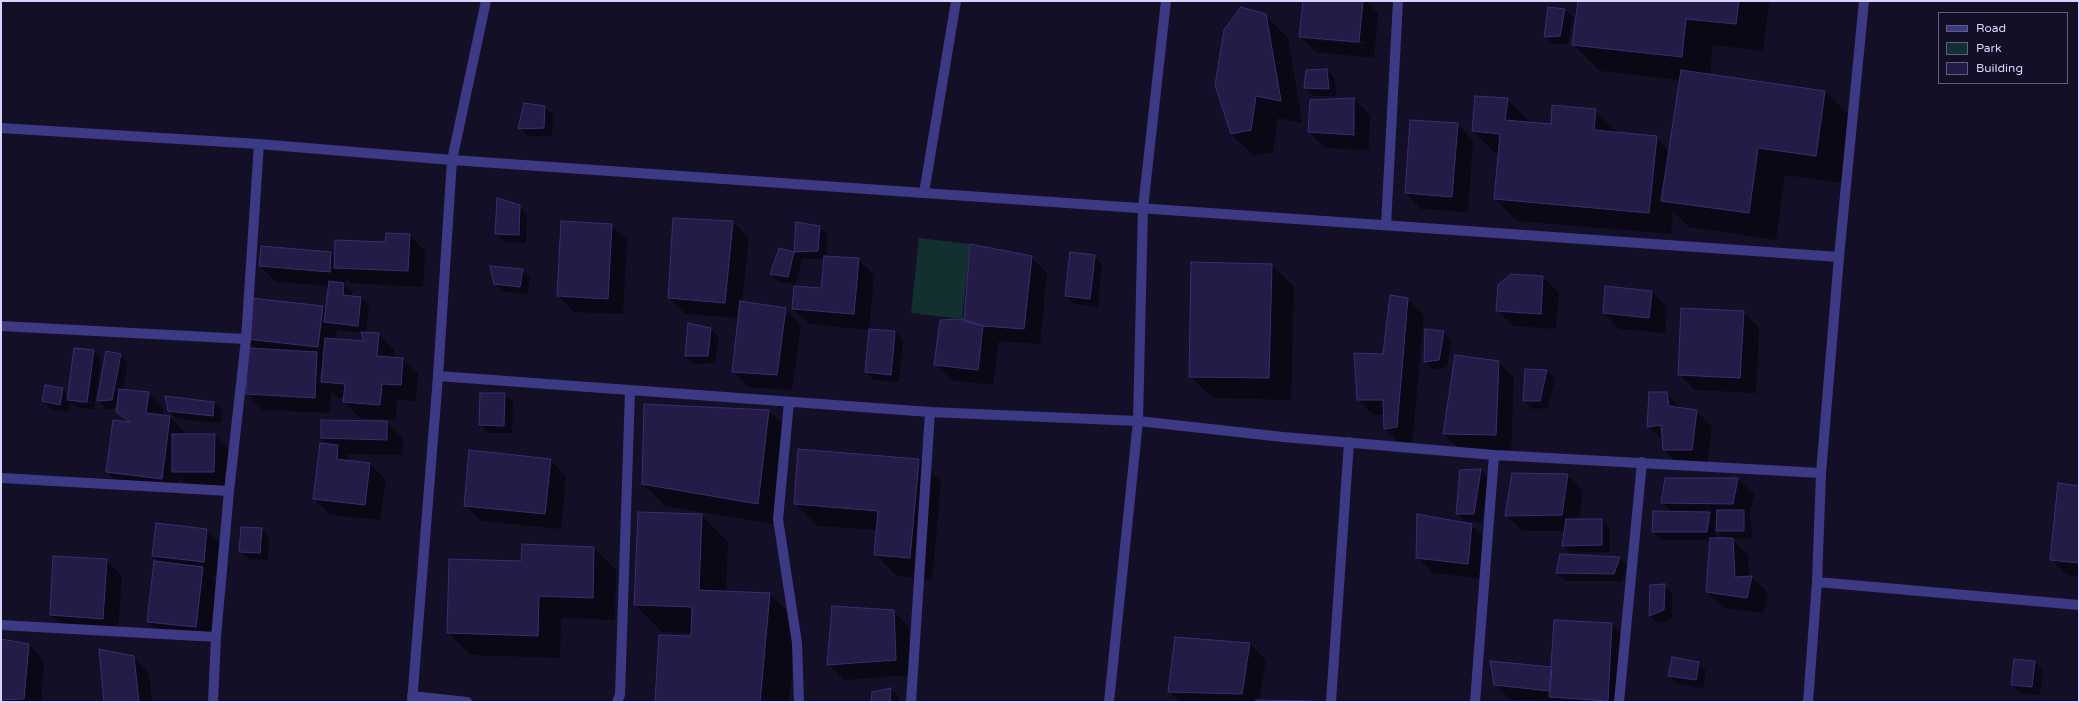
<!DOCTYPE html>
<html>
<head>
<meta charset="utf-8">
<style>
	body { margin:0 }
	#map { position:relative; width:2080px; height:703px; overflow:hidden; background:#130f26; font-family:"Varela Round",sans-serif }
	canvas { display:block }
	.frame { position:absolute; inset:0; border:2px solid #d9d4ff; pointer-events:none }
	.legend { position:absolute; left:1938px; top:12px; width:130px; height:72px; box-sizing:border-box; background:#130f26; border:1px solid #625e7d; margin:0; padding:5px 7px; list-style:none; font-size:12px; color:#d9d4ff }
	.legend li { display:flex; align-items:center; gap:8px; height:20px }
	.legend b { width:20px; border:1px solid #625e7d }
</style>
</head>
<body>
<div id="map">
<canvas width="2080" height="703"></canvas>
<div class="frame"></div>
<ul class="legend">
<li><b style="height:5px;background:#3d3a85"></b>Road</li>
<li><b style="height:11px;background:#12302f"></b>Park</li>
<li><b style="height:11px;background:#241b47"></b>Building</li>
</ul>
</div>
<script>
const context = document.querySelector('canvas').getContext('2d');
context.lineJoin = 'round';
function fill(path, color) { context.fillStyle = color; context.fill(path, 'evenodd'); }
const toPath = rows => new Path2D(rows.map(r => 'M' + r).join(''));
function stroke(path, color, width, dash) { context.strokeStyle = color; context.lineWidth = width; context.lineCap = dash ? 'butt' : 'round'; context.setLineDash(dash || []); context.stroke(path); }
const green = toPath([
	[919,238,970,244,962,319,911,313]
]);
const shadow = toPath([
	[1304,1,1366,1,1378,13,1374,58,1316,52,1300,37],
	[1316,38,1364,42,1364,44,1316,40],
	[1579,1,1769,1,1763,51,1713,45,1710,75,1825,91,1852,119,1843,183,1785,175,1776,240,1689,227,1673,211,1671,234,1517,221,1495,199,1499,153,1495,153,1473,131,1507,99,1529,121,1529,123,1552,125,1595,110,1617,132,1656,137,1670,151,1680,80,1600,71,1573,44],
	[1565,10,1573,17,1568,44,1553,44,1545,36],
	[1265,15,1288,38,1302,123,1278,118,1273,152,1254,156,1231,134],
	[1327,70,1335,78,1336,96,1313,96,1305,88],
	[1354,99,1370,115,1369,150,1325,148,1309,132],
	[545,107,553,115,552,136,527,136,519,128],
	[1411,121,1457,124,1473,140,1468,212,1421,209,1406,193],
	[519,206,527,214,526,243,504,242,496,234],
	[733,222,749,238,742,302,785,309,801,325,792,390,748,387,733,371,739,318,685,314,669,298],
	[797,223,820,227,828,235,826,257,858,259,874,275,869,330,809,324,793,309,822,289,824,259,802,259,796,284,779,282,771,274,780,250,795,253],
	[611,225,627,240,623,314,574,312,558,296],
	[409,235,425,251,423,287,350,283,346,278,345,286,352,292,351,297,361,298,369,306,366,333,379,334,394,350,394,358,402,359,418,374,416,401,397,400,396,420,360,418,344,402,345,398,338,398,331,390,330,413,263,410,247,394,258,350,247,339,322,307,327,311,329,286,276,282,260,266,331,253,335,257],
	[337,330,362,333,366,342,336,340],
	[1094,256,1102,264,1098,307,1074,304,1066,296],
	[1031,257,1047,273,1040,344,999,341,993,385,951,380,935,364,965,321],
	[1272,265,1294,287,1291,400,1213,398,1190,376],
	[522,270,530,278,528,294,503,292,495,284],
	[1543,277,1559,293,1556,329,1513,326,1497,310],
	[1651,291,1667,307,1665,333,1619,329,1604,313],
	[1391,296,1408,299,1424,315,1412,443,1400,444,1385,428,1384,415,1373,415,1358,399,1384,355],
	[1743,312,1759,328,1756,393,1695,390,1679,374],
	[689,325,711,329,719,337,715,363,694,364,686,356],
	[870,330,895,332,903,340,899,382,874,380,866,372],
	[1444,332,1452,340,1447,367,1433,370,1425,362],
	[93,351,101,359,94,410,76,407,70,401,68,412,52,409,44,401,62,389,69,396],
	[76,400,92,402,91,404,76,402],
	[107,352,120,355,128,363,123,390,148,393,164,409,163,416,169,416,185,432,185,435,214,435,230,451,230,487,189,487,179,478,177,494,123,488,107,472,128,422,117,412,118,408,106,409,98,401],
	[1499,362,1514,378,1511,450,1460,450,1444,434],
	[1547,371,1555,379,1548,408,1532,409,1524,401],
	[1666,393,1682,409,1696,411,1712,427,1707,465,1680,465,1664,450,1664,442,1648,426],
	[481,394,505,394,513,402,512,433,488,433,480,425],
	[214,403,222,411,221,423,177,419,169,410],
	[769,411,791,433,780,525,665,506,643,484],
	[322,421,387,422,403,438,402,455,345,454,353,462,370,464,386,480,380,520,330,515,314,499,329,445,322,438],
	[799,450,919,460,941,482,932,580,897,576,875,554,877,530,817,526,795,503],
	[550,460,566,476,561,529,481,521,465,506],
	[1480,470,1488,478,1482,522,1465,521,1457,513],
	[1568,475,1583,491,1579,520,1602,520,1610,528,1610,552,1571,553,1563,545,1565,531,1522,531,1506,515],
	[1666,479,1738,479,1754,494,1749,517,1751,519,1752,538,1732,539,1748,555,1749,577,1752,577,1768,593,1763,613,1723,608,1707,592,1711,540,1661,540,1653,532,1672,513,1662,502],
	[1716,530,1725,539,1715,539],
	[2079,487,2079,576,2067,575,2051,559],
	[701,515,728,542,726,592,770,594,797,621,789,702,656,702,692,637,692,633,662,632,635,605],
	[157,524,207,530,223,546,219,577,211,576,218,584,212,643,164,638,148,622,161,563,153,555],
	[1471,525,1487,541,1483,579,1433,573,1417,557],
	[261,529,269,537,268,560,248,559,240,551],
	[523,545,594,548,616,570,615,620,561,618,560,658,470,655,448,633,522,562],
	[1619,558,1627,566,1622,581,1565,581,1557,573],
	[106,560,122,576,118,634,67,631,51,615],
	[1664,585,1672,593,1672,618,1658,624,1650,616,1651,586],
	[893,611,909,627,911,675,844,680,828,664],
	[1612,624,1627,640,1624,702,1511,700,1495,685,1552,668],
	[1176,638,1250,644,1266,660,1259,701,1313,702,1180,702,1169,691],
	[1,640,29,645,44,661,41,702,1,702],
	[134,657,149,673,152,702,105,702],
	[2035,662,2043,670,2040,695,2020,693,2012,685],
	[1698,663,1706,671,1703,688,1677,684,1670,676],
	[891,689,899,697,898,702,872,702]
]);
const building = toPath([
	[1303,1,1363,1,1359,42,1299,37,1303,1],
	[1578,1,1739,1,1736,24,1686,19,1682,57,1572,45,1578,1],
	[1241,7,1266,14,1281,101,1256,96,1251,130,1231,134,1215,85,1224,30,1241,7],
	[1548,7,1565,9,1560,36,1544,37,1548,7],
	[1327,69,1329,89,1304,88,1306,70,1327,69],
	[1681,70,1825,91,1816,156,1758,148,1749,213,1661,201,1681,70],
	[1475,96,1508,98,1505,120,1551,124,1552,105,1596,109,1594,130,1657,136,1649,213,1494,199,1500,134,1472,131,1475,96],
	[1354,98,1354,135,1308,132,1310,100,1354,98],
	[524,103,545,106,544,128,518,129,524,103],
	[1410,120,1458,123,1452,197,1405,193,1410,120],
	[497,198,520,205,519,235,495,234,497,198],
	[673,218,733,221,725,303,668,298,673,218],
	[561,221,612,224,608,299,557,296,561,221],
	[796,222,820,226,818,251,794,252,796,222],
	[386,233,410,234,408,271,334,268,335,240,385,242,386,233],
	[970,244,1032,256,1024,329,983,326,964,321,970,244],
	[261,246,331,252,330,272,259,266,261,246],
	[779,248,794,252,788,277,770,274,779,248],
	[1070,252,1095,255,1090,299,1065,296,1070,252],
	[824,256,859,258,854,314,792,309,794,286,821,288,824,256],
	[1191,262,1272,264,1269,378,1189,377,1191,262],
	[490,266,523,269,520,287,494,284,490,266],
	[1511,274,1543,276,1541,314,1496,311,1498,285,1511,274],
	[329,281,344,283,343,295,361,297,358,326,324,322,329,281],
	[1605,286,1652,291,1649,318,1603,313,1605,286],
	[1390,295,1408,298,1397,427,1384,429,1383,400,1357,400,1354,353,1383,354,1390,295],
	[251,298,323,306,318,347,246,339,251,298],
	[740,301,786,308,777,375,732,372,740,301],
	[1681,308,1744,311,1740,378,1678,375,1681,308],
	[962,319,983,326,978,370,934,365,940,320,962,319],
	[688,323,711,328,708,356,685,356,688,323],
	[869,329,895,331,891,375,865,372,869,329],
	[1425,329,1444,331,1439,360,1424,362,1425,329],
	[361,332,379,333,377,356,403,358,401,385,382,384,380,405,343,402,345,384,321,382,325,338,364,341,361,332],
	[74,348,94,350,87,402,67,400,74,348],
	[248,348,317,352,315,398,246,394,248,348],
	[106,351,121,354,112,400,97,401,106,351],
	[1455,355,1499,361,1496,435,1443,434,1455,355],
	[1525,369,1547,370,1540,401,1523,401,1525,369],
	[45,385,63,388,60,405,42,401,45,385],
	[119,389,149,392,146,413,170,416,162,479,106,472,113,420,130,422,116,412,119,389],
	[1649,392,1667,392,1669,406,1697,410,1692,450,1663,450,1661,425,1647,427,1649,392],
	[480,393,505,393,504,426,479,425,480,393],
	[165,396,214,402,213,416,168,411,165,396],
	[644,404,769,410,758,504,642,484,644,404],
	[321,420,387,421,387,440,321,438,321,420],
	[172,434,215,434,214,472,172,472,172,434],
	[320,443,338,445,337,459,370,463,365,505,313,499,320,443],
	[798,449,919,459,910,558,874,555,878,511,794,504,798,449],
	[469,450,551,459,545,514,464,506,469,450],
	[1481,469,1474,514,1456,514,1460,470,1481,469],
	[1512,473,1568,474,1562,515,1505,516,1512,473],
	[1665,478,1738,478,1733,504,1661,503,1665,478],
	[2058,483,2079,486,2079,563,2050,560,2058,483],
	[1717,510,1744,510,1744,531,1716,531,1717,510],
	[1653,511,1710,512,1707,532,1652,532,1653,511],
	[638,512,702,514,699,590,770,593,760,702,655,702,659,635,691,636,692,607,634,605,638,512],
	[1417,514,1472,524,1468,564,1416,558,1417,514],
	[1566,519,1602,519,1602,545,1562,546,1566,519],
	[156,523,207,529,204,562,152,556,156,523],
	[241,527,262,528,260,553,239,552,241,527],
	[1710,538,1733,538,1735,577,1752,576,1747,598,1706,592,1710,538],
	[522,544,594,547,593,598,539,596,538,636,447,633,449,559,521,561,522,544],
	[1560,554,1620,557,1614,574,1556,573,1560,554],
	[53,556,107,559,103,619,50,615,53,556],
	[154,561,203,567,196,627,147,622,154,561],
	[1665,584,1664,610,1649,616,1650,585,1665,584],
	[832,606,894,610,896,660,827,665,832,606],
	[1554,620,1612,623,1608,701,1549,697,1554,620],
	[1175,637,1250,643,1242,694,1168,692,1175,637],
	[1,639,29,644,24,699,1,700,1,639],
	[99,649,134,656,139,702,104,702,99,649],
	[1672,657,1699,662,1696,680,1668,676,1672,657],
	[2014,659,2035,661,2032,687,2011,685,2014,659],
	[1490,661,1552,667,1550,691,1494,685,1490,661],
	[891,688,890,702,871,702,872,692,891,688],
	[1256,700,1313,701,1313,702,1256,702,1256,700]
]);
const street = toPath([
	[1,128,259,144,452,160,1839,257],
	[924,193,956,1],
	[1386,225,1398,1],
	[1,326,246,339],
	[438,376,930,412,1138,421,1283,437,1494,455,1821,473],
	[789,402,778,519,797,643,799,702],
	[1,478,229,491],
	[1817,582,2079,605],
	[1,625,216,637],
	[412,696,467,702],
	[213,702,216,637,229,491,246,339,259,144],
	[412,702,438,376,452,160,486,1],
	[617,702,620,695,630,391],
	[911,702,930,412],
	[1109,702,1138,421,1143,208,1166,1],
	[1331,702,1349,442],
	[1475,702,1494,455],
	[1619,702,1642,462],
	[1808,702,1817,582,1821,473,1839,257,1864,1]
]);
fill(green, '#12302f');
fill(shadow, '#0007');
fill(building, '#241b47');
stroke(building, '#3b2d73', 1);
stroke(street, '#3d3a85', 10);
</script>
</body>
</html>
